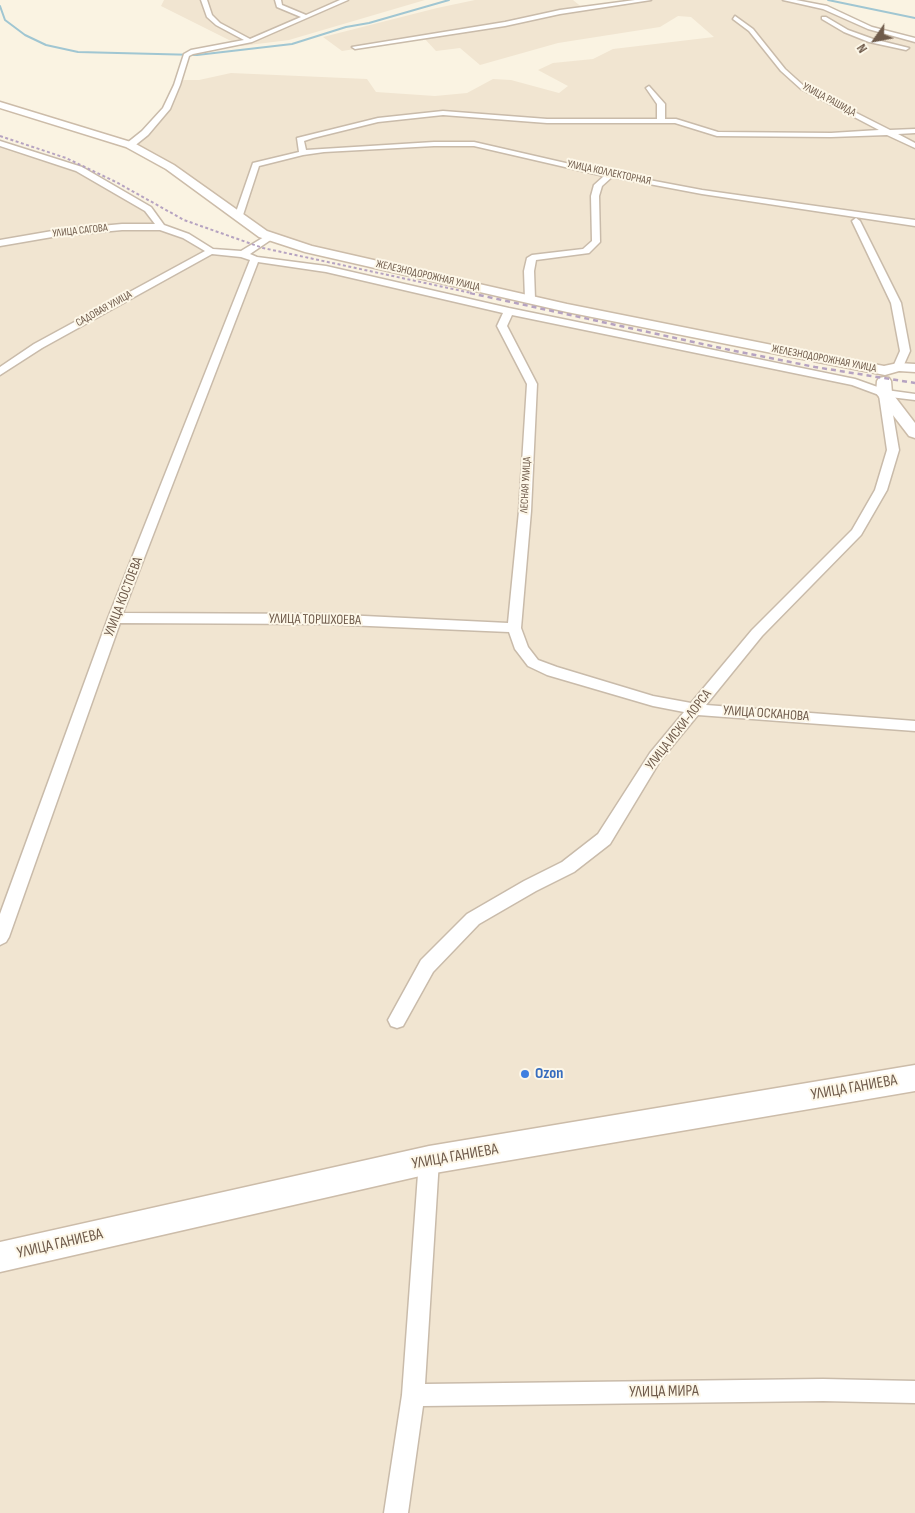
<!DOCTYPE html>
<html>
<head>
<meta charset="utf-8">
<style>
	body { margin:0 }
	#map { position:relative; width:915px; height:1513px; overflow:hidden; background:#faf3e2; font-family:"Sofia Sans Condensed",sans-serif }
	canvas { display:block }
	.north { position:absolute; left:850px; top:15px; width:50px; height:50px; -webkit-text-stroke:4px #fdf7e8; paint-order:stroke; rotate:237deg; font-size:14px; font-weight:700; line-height:20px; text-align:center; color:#6f5b4b }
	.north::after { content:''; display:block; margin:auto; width:18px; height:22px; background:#6f5b4b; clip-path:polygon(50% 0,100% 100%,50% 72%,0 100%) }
</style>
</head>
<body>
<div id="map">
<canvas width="915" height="1513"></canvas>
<div class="north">N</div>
</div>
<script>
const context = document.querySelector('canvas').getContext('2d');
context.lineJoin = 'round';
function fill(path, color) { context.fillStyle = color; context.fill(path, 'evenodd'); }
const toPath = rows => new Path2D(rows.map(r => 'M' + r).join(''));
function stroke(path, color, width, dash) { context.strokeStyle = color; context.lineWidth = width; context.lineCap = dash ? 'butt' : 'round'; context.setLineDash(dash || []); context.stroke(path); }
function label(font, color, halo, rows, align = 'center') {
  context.font = font + ' "Sofia Sans Condensed",sans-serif'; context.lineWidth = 4; context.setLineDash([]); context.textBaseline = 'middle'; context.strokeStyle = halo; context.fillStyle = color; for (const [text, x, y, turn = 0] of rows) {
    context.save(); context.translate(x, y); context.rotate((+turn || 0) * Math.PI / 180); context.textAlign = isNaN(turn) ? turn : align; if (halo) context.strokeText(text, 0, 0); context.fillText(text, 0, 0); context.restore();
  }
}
const residential = toPath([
	[164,0,425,0,289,40,241,46,161,6],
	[475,0,573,0,584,9,648,0,786,0,814,4,855,22,915,40,915,368,885,371,567,308,269,237,130,145,166,109,179,80,199,80,231,73,367,79,376,92,435,96,467,93,493,79,511,80,559,93,568,86,538,70,553,63,593,59,613,49,714,37,691,17,678,16,660,27,558,43,480,65,460,48,436,51,424,38,342,51,323,37,437,8],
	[0,143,79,169,148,209,162,227,211,251,326,269,915,397,915,1513,0,1513]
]);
const stream = toPath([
	[828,0,915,18],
	[0,6,5,20,25,35,46,45,78,52,197,55,292,44,346,27,369,23,449,0]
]);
const street = toPath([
	[201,0,207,0,212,15,220,23,250,39,301,17,277,7,275,0,281,0,282,5,306,15,340,0,348,0,252,42,193,54,189,56,180,85,170,109,148,135,133,147,127,147,127,143,142,131,163,108,174,85,184,54,191,50,244,40,216,25,207,17,201,0],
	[635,0,651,0,560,14,505,26,355,49,352,47,505,22,560,10,635,0],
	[783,0,796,0,827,6,872,27,915,38,915,42,868,29,823,9,783,0],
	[735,16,753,29,785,69,805,87,890,130,915,129,915,133,898,134,915,143,915,148,887,135,831,137,717,136,675,123,547,123,443,115,378,122,313,138,304,141,306,150,434,142,474,142,596,170,702,190,915,220,915,226,702,194,612,177,602,186,599,196,600,242,589,253,536,260,534,271,535,299,530,302,525,299,524,271,527,258,532,255,583,249,592,241,591,196,594,185,604,176,474,146,434,146,324,152,303,155,259,166,243,215,239,218,235,215,253,163,299,152,297,138,378,118,443,111,547,119,657,119,657,104,646,88,649,86,665,104,665,119,676,119,718,132,831,133,879,130,801,89,781,71,749,31,733,19,735,16],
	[822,17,826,17,848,30,873,39,909,48,906,50,869,42,844,32,822,19,822,17],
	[0,141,82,167,151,207,164,225,189,234,213,249,241,251,269,234,272,235,272,239,250,254,257,257,326,266,509,308,855,379,886,390,915,394,915,400,890,397,899,450,887,490,861,535,762,636,706,705,915,721,915,731,698,715,660,761,610,844,574,872,536,891,479,924,433,972,403,1026,397,1028,391,1026,388,1020,421,960,467,914,524,881,562,862,598,834,650,753,684,712,653,706,547,675,528,666,515,649,509,632,323,624,120,623,9,937,6,942,0,945,0,914,108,618,250,260,241,257,212,254,42,348,0,375,0,367,34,344,205,251,183,238,160,230,122,230,58,236,0,246,0,240,58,230,122,224,155,224,145,211,76,171,0,146,0,141],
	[258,262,326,272,503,313,497,326,527,384,519,511,508,623,323,614,123,613,258,262],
	[512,315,852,385,879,395,887,450,875,490,852,530,752,630,691,703,653,696,557,667,538,660,528,647,521,628,531,511,537,384,507,326,512,315],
	[856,218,860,221,901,303,910,351,902,369,898,370,893,367,900,351,891,303,852,221,856,218],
	[429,1150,436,1153,439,1160,425,1384,823,1379,915,1381,915,1403,823,1401,423,1406,408,1513,384,1513,402,1395,419,1160,422,1153,429,1150]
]);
const secondary = toPath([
	[0,102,134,143,174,165,267,231,312,246,567,304,777,346,884,366,898,363,915,364,915,372,899,371,885,375,777,354,567,312,305,252,259,237,166,169,126,147,0,108,0,102],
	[884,377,889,378,891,381,892,393,915,423,915,438,909,436,876,393,877,381,879,378,884,377],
	[915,1065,915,1091,429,1174,0,1272,0,1242,429,1146,915,1065]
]);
const railFar1 = toPath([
	[0,136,66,158,116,182,184,220,263,248,476,294]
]);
const rail = toPath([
	[470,293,730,350,815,367,915,383]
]);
const markers = [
	[525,1074,5,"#3f7fe0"]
];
const farStreetnames = [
	["УЛИЦА РАШИДА",829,100,28],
	["УЛИЦА КОЛЛЕКТОРНАЯ",609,173,12],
	["УЛИЦА САГОВА",80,231,-6],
	["ЖЕЛЕЗНОДОРОЖНАЯ УЛИЦА",428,276,13],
	["САДОВАЯ УЛИЦА",104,309,-29],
	["ЖЕЛЕЗНОДОРОЖНАЯ УЛИЦА",824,359,11],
	["ЛЕСНАЯ УЛИЦА",526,485,-87]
];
const streetNames = [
	["УЛИЦА КОСТОЕВА",124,597,-69],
	["УЛИЦА ТОРШХОЕВА",315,620,1],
	["УЛИЦА ОСКАНОВА",766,714,4],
	["УЛИЦА ИСКИ-ЛОРСА",679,730,-52]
];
const nearShopnames = [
	["Ozon",535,1074]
];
const nearStreetnames = [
	["УЛИЦА ГАНИЕВА",854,1088,-10],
	["УЛИЦА ГАНИЕВА",455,1157,-10],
	["УЛИЦА ГАНИЕВА",60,1244,-13],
	["УЛИЦА МИРА",664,1392,-1]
];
fill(residential, '#f1e5d1');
stroke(stream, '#a0c6d2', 2);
stroke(street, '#c9bbaa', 3);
stroke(secondary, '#ccbca9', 3);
fill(street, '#fff');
fill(secondary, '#fff');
stroke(railFar1, '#b6a3c1', 2, [3, 2.5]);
stroke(rail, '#b6a3c1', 2.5, [5, 4]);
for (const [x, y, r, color] of markers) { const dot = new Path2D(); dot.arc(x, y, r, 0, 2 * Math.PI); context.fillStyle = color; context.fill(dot); stroke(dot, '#fdf7e8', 2); }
label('11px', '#6f5b4b', '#fdf7e8', farStreetnames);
label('14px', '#6f5b4b', '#fdf7e8', streetNames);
label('bold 16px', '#366cbe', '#fdf7e8', nearShopnames, 'left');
label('16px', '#6f5b4b', '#fdf7e8', nearStreetnames);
</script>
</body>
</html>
